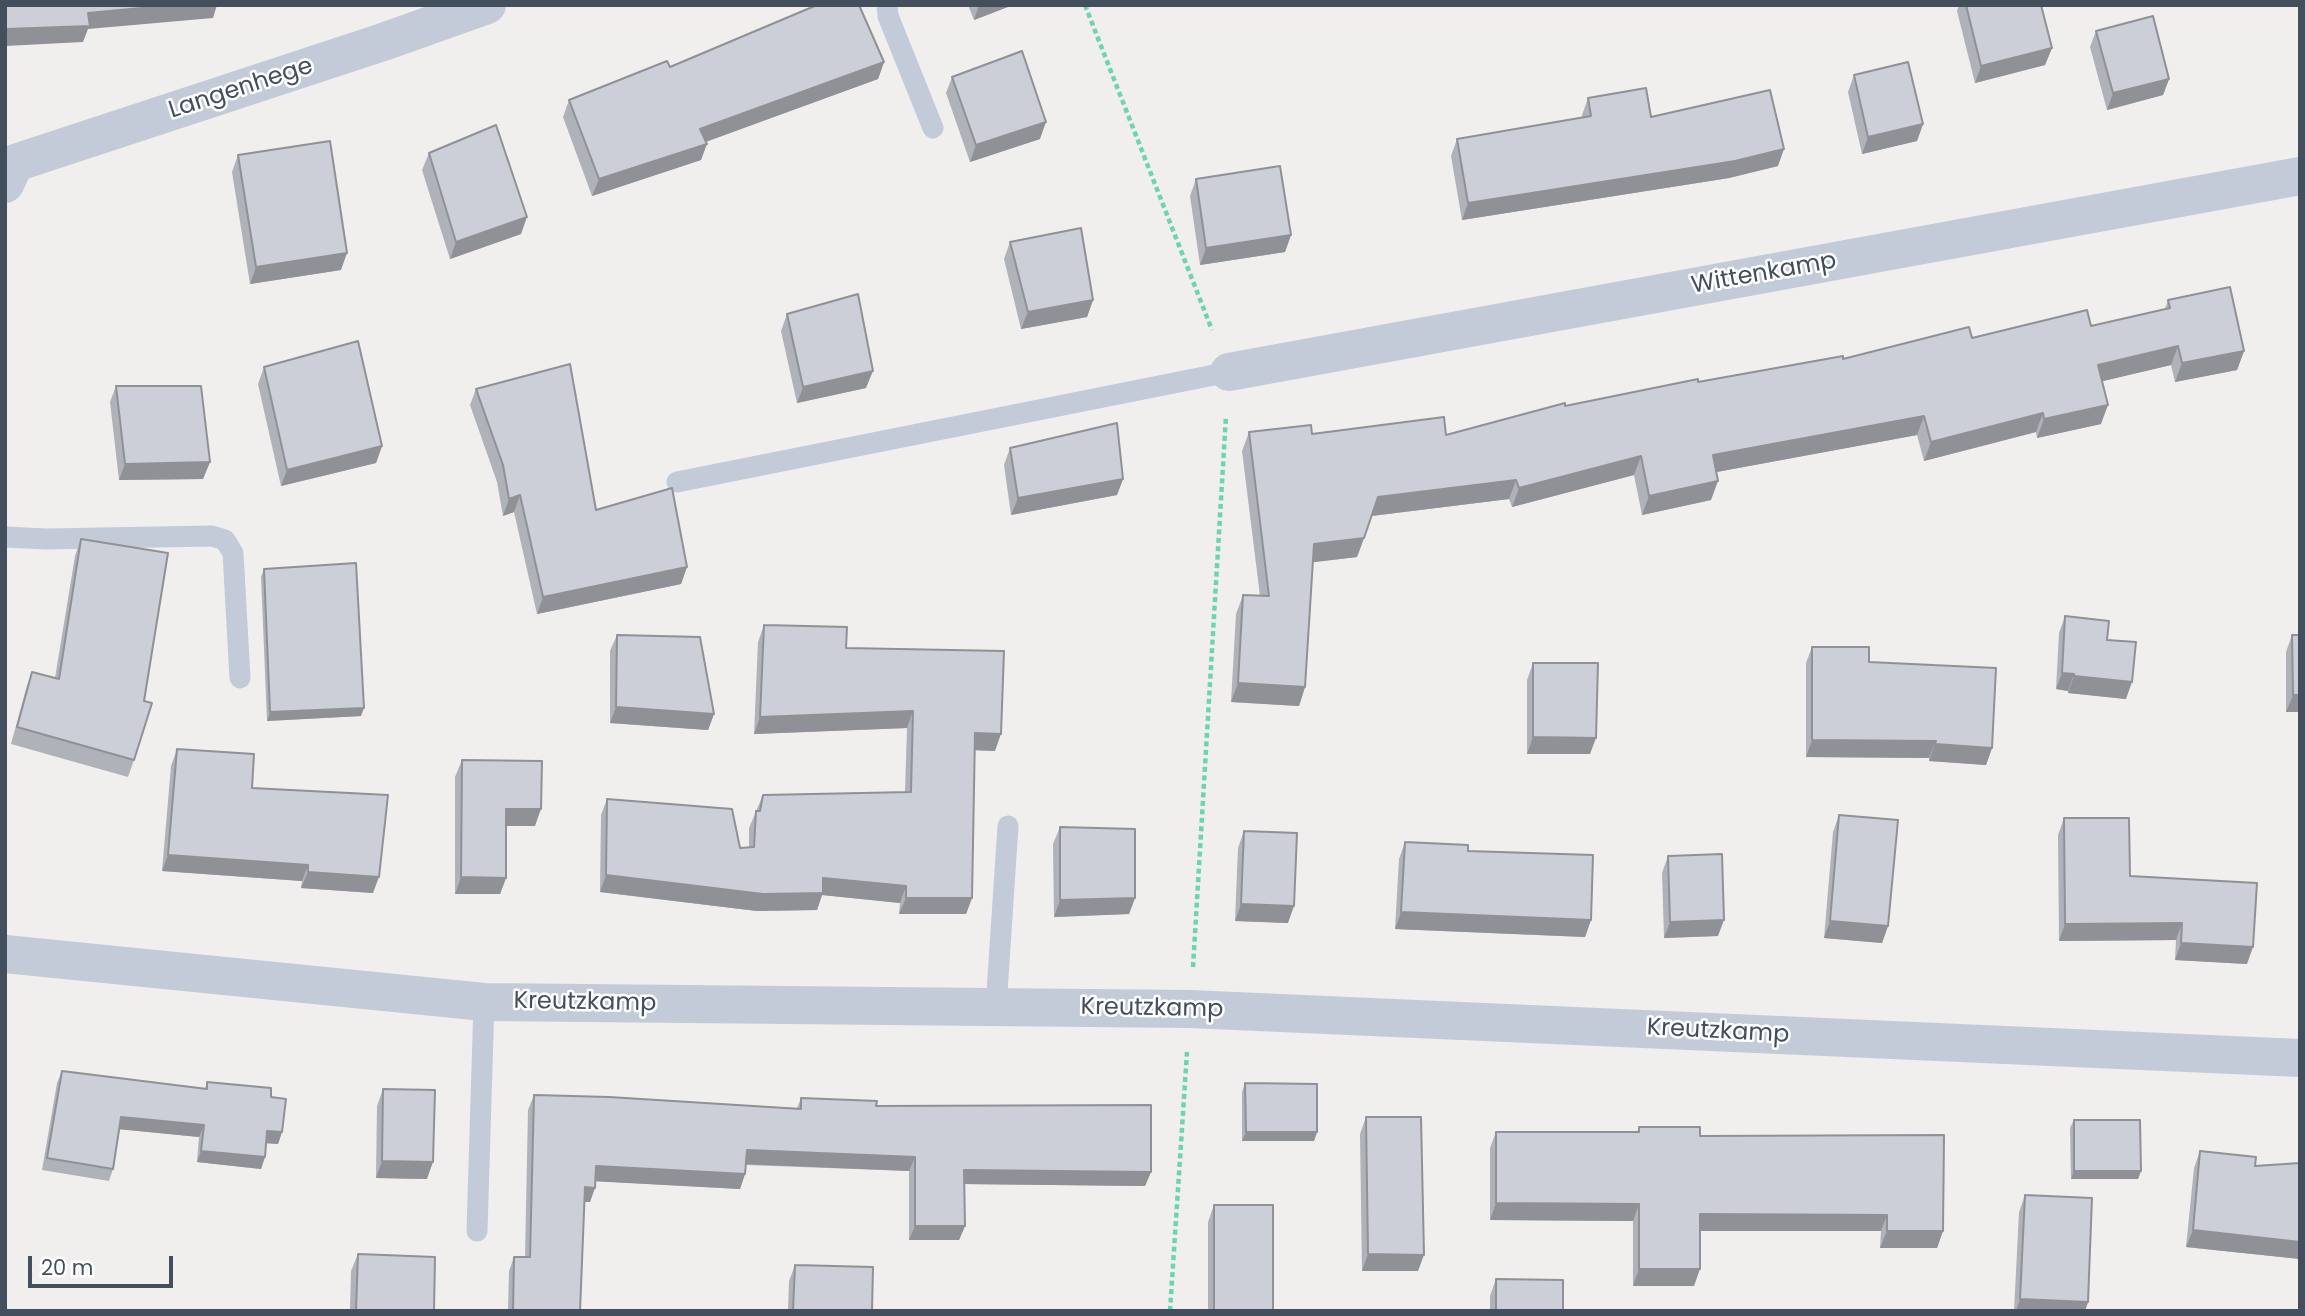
<!DOCTYPE html>
<html>
<head>
<meta charset="utf-8">
<style>
	body { margin:0 }
	#map { position:relative; width:2305px; height:1316px; overflow:hidden; background:#f1eeee; font-family:Poppins,sans-serif }
	canvas { display:block }
	.frame { position:absolute; inset:0; border:7px solid #444f5e; pointer-events:none }
	.scale { position:absolute; left:28px; top:1256px; width:145px; height:32px; box-sizing:border-box; border:4px solid #444f5e; border-top:0; padding-left:9px; font-size:21px; line-height:24px; white-space:nowrap; color:#444f5e; -webkit-text-stroke:5px #fff; paint-order:stroke }
</style>
</head>
<body>
<div id="map">
<canvas width="2305" height="1316"></canvas>
<div class="frame"></div>
<div class="scale">20 m</div>
</div>
<script>
const context = document.querySelector('canvas').getContext('2d');
context.lineJoin = 'round';
const toPath = rows => new Path2D(rows.map(r => 'M' + r).join(''));
function stroke(path, color, width, dash) { context.strokeStyle = color; context.lineWidth = width; context.lineCap = dash ? 'butt' : 'round'; context.setLineDash(dash || []); context.stroke(path); }
function fill(path, color) { context.fillStyle = color; context.fill(path, 'evenodd'); }
function label(font, color, halo, rows, align = 'center') {
  context.font = font + ' Poppins,sans-serif'; context.lineWidth = 5; context.setLineDash([]); context.textBaseline = 'middle'; context.strokeStyle = halo; context.fillStyle = color; for (const [text, x, y, turn = 0] of rows) {
    context.save(); context.translate(x, y); context.rotate((+turn || 0) * Math.PI / 180); context.textAlign = isNaN(turn) ? turn : align; if (halo) context.strokeText(text, 0, 0); context.fillText(text, 0, 0); context.restore();
  }
}
const path = toPath([
	[1085,5,1212,330],
	[1193,967,1226,416],
	[1170,1311,1187,1052]
]);
const service = toPath([
	[887,5,888,16,933,128],
	[677,482,1229,372],
	[5,537,46,539,212,536,225,540,233,553,240,678],
	[996,1007,1008,826],
	[477,1231,484,1002]
]);
const minor = toPath([
	[5,184,15,163,383,42,487,5],
	[1229,372,2300,176],
	[5,954,484,1002,1190,1009,2300,1058]
]);
const wall = toPath([
	[968,5,1013,5,974,20],
	[1959,5,2041,5,2052,48,2045,65,1975,83,1957,11],
	[2096,31,2169,79,2163,95,2107,110,2090,47],
	[884,62,878,79,706,142,701,160,592,196,563,117,569,100,670,67],
	[1854,75,1923,124,1917,141,1862,154,1848,92],
	[952,77,1040,139,970,162,946,93],
	[1588,98,1651,117,1778,166,1729,178,1462,220,1451,156,1457,139,1582,117,1582,115],
	[429,153,521,234,450,259,422,170],
	[238,155,341,270,250,284,232,172],
	[1196,179,1291,235,1285,252,1200,265,1190,196],
	[1010,242,1093,300,1087,317,1021,329,1004,259],
	[2168,300,2244,351,2237,370,2175,382,2171,365,2102,381,2101,424,2037,438,2036,432,1924,461,1917,435,1716,472,1711,500,1642,515,1634,475,1512,507,1509,499,1372,516,1357,557,1313,562,1305,687,1299,706,1231,702,1236,614,1243,595,1260,596,1242,451,1249,432,1446,435,1565,406,1698,382,1843,359,1972,338,2091,326,2165,309],
	[787,314,866,388,797,403,781,331],
	[264,367,382,446,376,463,281,486,258,384],
	[116,386,210,462,203,479,119,480,110,402],
	[476,389,596,510,687,567,681,584,537,614,514,512,503,516,497,482,470,405],
	[1010,448,1123,479,1117,495,1011,515,1004,465],
	[81,539,144,701,134,760,128,777,11,744,26,689,32,672,55,678,75,556],
	[264,569,361,716,267,721,261,577],
	[2065,616,2107,640,2126,699,2068,693,2068,691,2056,689,2059,633],
	[764,625,846,648,995,751,975,750,972,898,966,914,899,914,900,903,822,895,817,910,757,911,600,892,601,815,607,799,740,848,749,847,749,828,763,795,905,792,907,728,754,734,758,642],
	[617,635,714,714,708,730,610,723,610,651],
	[2292,635,2300,635,2300,712,2286,712,2286,652],
	[1812,647,1869,662,1992,748,1986,765,1929,761,1929,758,1806,757,1806,663],
	[1533,663,1590,754,1527,754,1527,680],
	[177,749,252,788,373,893,301,888,302,881,162,871,171,766],
	[462,760,535,826,506,826,506,878,500,894,455,894,455,777],
	[1839,815,1888,926,1882,943,1824,938,1833,832],
	[2064,818,2130,876,2247,964,2175,960,2176,940,2059,941,2058,835],
	[1060,827,1135,898,1129,914,1054,917,1053,844],
	[1244,831,1288,923,1235,921,1238,848],
	[1405,842,1468,851,1591,920,1585,937,1395,929,1399,859],
	[1668,856,1718,936,1664,938,1662,873],
	[62,1071,205,1089,207,1082,271,1097,282,1132,278,1144,266,1143,265,1157,261,1169,197,1162,199,1137,119,1129,113,1169,109,1181,42,1170,57,1083],
	[1245,1083,1317,1132,1314,1141,1242,1141,1242,1092],
	[383,1089,427,1179,376,1178,377,1106],
	[534,1095,797,1108,801,1098,876,1106,1151,1172,1145,1186,964,1184,965,1226,959,1240,909,1240,909,1171,746,1165,745,1174,740,1189,595,1181,590,1202,584,1202,580,1311,508,1311,509,1271,514,1257,525,1257,528,1110],
	[1366,1117,1418,1271,1362,1271,1360,1134],
	[2074,1120,2141,1171,2138,1179,2071,1179,2070,1128],
	[1639,1127,1700,1136,1943,1231,1937,1248,1880,1248,1881,1231,1700,1231,1694,1286,1633,1286,1633,1221,1490,1220,1490,1148,1496,1132,1637,1132],
	[2200,1151,2255,1166,2300,1163,2300,1259,2186,1247,2194,1168],
	[2025,1195,2088,1302,2085,1311,2014,1311,2019,1212],
	[1214,1205,1273,1311,1208,1311,1208,1222],
	[358,1254,434,1311,350,1311,351,1271],
	[795,1265,872,1311,788,1311,789,1281],
	[1496,1279,1563,1311,1490,1311,1490,1296]
]);
const shadedWall = toPath([
	[173,5,217,5,213,18,88,29,83,42,5,46,6,29,88,13],
	[979,5,1013,5,974,20],
	[2052,48,2045,65,1975,83,1981,66],
	[884,62,878,79,694,146,700,129],
	[2169,79,2163,95,2107,110,2113,93],
	[1046,122,1040,139,970,162,976,145],
	[1923,124,1917,141,1862,154,1868,137],
	[707,144,701,160,592,196,599,179],
	[1784,149,1778,166,1729,178,1462,220,1468,203],
	[527,217,521,234,450,259,456,242],
	[1291,235,1285,252,1200,265,1206,248],
	[347,253,341,270,250,284,256,267],
	[1093,300,1087,317,1021,329,1028,312],
	[2178,346,2171,365,2091,384,2098,365],
	[2244,351,2237,370,2175,382,2182,363],
	[873,371,866,388,797,403,803,387],
	[2108,405,2101,424,2037,438,2044,419],
	[2043,413,2036,432,1924,461,1931,442],
	[1924,416,1917,435,1706,474,1713,455],
	[382,446,376,463,281,486,287,470],
	[1641,456,1634,475,1512,507,1519,488],
	[210,462,203,479,119,480,125,464],
	[1123,479,1117,495,1011,515,1018,498],
	[1516,480,1509,499,1371,516,1378,497],
	[1718,481,1711,500,1642,515,1649,496],
	[520,495,514,512,503,516,509,499],
	[1364,538,1357,557,1307,563,1314,544],
	[687,567,681,584,537,614,543,597],
	[2062,673,2074,674,2068,691,2056,689],
	[2074,676,2132,682,2126,699,2068,693],
	[1238,683,1305,687,1299,706,1231,702],
	[2293,695,2300,695,2300,712,2286,712],
	[616,707,714,714,708,730,610,723],
	[364,708,361,716,267,721,270,712],
	[913,711,907,728,754,734,760,717],
	[975,733,1001,734,995,751,969,750],
	[1533,737,1596,738,1590,754,1527,754],
	[1812,740,1936,741,1929,758,1806,757],
	[1935,744,1992,748,1986,765,1929,761],
	[506,809,541,809,535,826,500,826],
	[168,855,308,865,302,881,162,871],
	[308,872,379,877,373,893,301,888],
	[606,875,823,878,906,886,900,903,822,895,817,910,757,911,600,892],
	[461,877,506,878,500,894,455,894],
	[906,898,972,898,966,914,899,914],
	[1135,898,1129,914,1054,917,1060,900],
	[1241,904,1294,906,1288,923,1235,921],
	[1401,912,1591,920,1585,937,1395,929],
	[1724,920,1718,936,1664,938,1670,922],
	[1830,921,1888,926,1882,943,1824,938],
	[2182,923,2176,940,2059,941,2065,924],
	[2181,943,2253,947,2247,964,2175,960],
	[121,1117,204,1125,199,1137,117,1129],
	[267,1131,282,1132,278,1144,263,1143],
	[1246,1132,1317,1132,1314,1141,1242,1141],
	[747,1150,915,1157,909,1171,742,1164],
	[201,1151,265,1157,261,1169,197,1162],
	[382,1161,433,1162,427,1179,376,1178],
	[596,1166,745,1174,740,1189,590,1181],
	[964,1170,1151,1172,1145,1186,959,1184],
	[2074,1171,2141,1171,2138,1179,2071,1179],
	[585,1187,595,1188,590,1202,579,1202],
	[1496,1203,1639,1204,1633,1221,1490,1220],
	[1700,1214,1887,1215,1881,1231,1694,1231],
	[915,1226,965,1226,959,1240,909,1240],
	[2193,1230,2300,1242,2300,1259,2186,1247],
	[1887,1231,1943,1231,1937,1248,1880,1248],
	[1368,1254,1424,1255,1418,1271,1362,1271],
	[1639,1269,1700,1269,1694,1286,1633,1286],
	[2020,1299,2088,1302,2085,1311,2016,1311]
]);
const building = toPath([
	[5,5,173,5,88,13,90,26,6,29,5,5],
	[817,5,859,5,884,62,700,129,707,144,599,179,569,100,667,61,670,67,817,5],
	[1966,5,2041,5,2052,48,1981,66,1966,5],
	[2153,16,2169,79,2113,93,2096,31,2153,16],
	[1022,51,1046,122,976,145,952,77,1022,51],
	[1908,62,1923,124,1868,137,1854,75,1908,62],
	[1646,88,1651,117,1770,90,1784,149,1735,161,1468,203,1457,139,1591,116,1588,98,1646,88],
	[496,125,527,217,456,242,429,153,496,125],
	[330,141,347,253,256,267,238,155,330,141],
	[1280,166,1291,235,1206,248,1196,179,1280,166],
	[1081,228,1093,300,1028,312,1010,242,1081,228],
	[2230,287,2244,351,2182,363,2178,346,2098,365,2108,405,2044,419,2043,413,1931,442,1924,416,1713,455,1718,481,1649,496,1641,456,1519,488,1516,480,1378,497,1364,538,1314,544,1305,687,1238,683,1243,595,1269,596,1249,432,1311,425,1312,434,1444,417,1446,435,1565,403,1565,406,1698,379,1698,382,1843,356,1843,359,1969,327,1972,338,2087,310,2091,326,2170,308,2168,300,2230,287],
	[858,294,873,371,803,387,787,314,858,294],
	[358,341,382,446,287,470,264,367,358,341],
	[570,364,596,510,672,488,687,567,543,597,520,495,509,499,503,465,476,389,570,364],
	[116,386,201,386,210,462,125,464,116,386],
	[1117,423,1123,479,1018,498,1010,448,1117,423],
	[81,539,168,553,144,701,152,703,134,760,17,727,32,672,59,679,81,539],
	[356,563,364,708,270,712,264,569,356,563],
	[2065,616,2109,621,2107,640,2136,642,2132,682,2074,676,2074,674,2062,673,2065,616],
	[764,625,847,627,846,648,1004,651,1001,734,975,733,972,898,906,898,906,886,823,878,823,893,763,894,606,875,607,799,732,809,740,848,754,847,756,811,760,811,763,795,911,792,913,711,760,717,764,625],
	[617,635,700,637,714,714,616,707,617,635],
	[2292,635,2300,635,2300,695,2293,695,2292,635],
	[1812,647,1869,647,1869,662,1996,668,1992,748,1935,744,1936,741,1812,740,1812,647],
	[1533,663,1598,663,1596,738,1533,737,1533,663],
	[177,749,254,754,252,788,388,795,379,877,308,872,308,865,168,855,177,749],
	[462,760,542,761,541,809,506,809,506,878,461,877,462,760],
	[1839,815,1898,820,1888,926,1830,921,1839,815],
	[2064,818,2129,818,2130,876,2257,883,2253,947,2181,943,2182,923,2065,924,2064,818],
	[1060,827,1135,829,1135,898,1060,900,1060,827],
	[1244,831,1297,833,1294,906,1241,904,1244,831],
	[1405,842,1468,845,1468,851,1593,855,1591,920,1401,912,1405,842],
	[1722,854,1724,920,1670,922,1668,856,1722,854],
	[62,1071,207,1089,207,1082,271,1088,271,1097,286,1099,282,1132,267,1131,265,1157,201,1151,204,1125,121,1117,113,1169,47,1158,62,1071],
	[1245,1083,1317,1084,1317,1132,1246,1132,1245,1083],
	[383,1089,435,1090,433,1162,382,1161,383,1089],
	[534,1095,609,1097,801,1109,801,1098,877,1101,876,1106,1151,1105,1151,1172,964,1170,965,1226,915,1226,915,1157,747,1150,745,1174,596,1166,595,1188,585,1187,580,1311,513,1311,514,1257,530,1257,534,1095],
	[1366,1117,1421,1117,1424,1255,1368,1254,1366,1117],
	[2074,1120,2140,1120,2141,1171,2074,1171,2074,1120],
	[1639,1127,1700,1127,1700,1136,1944,1135,1943,1231,1887,1231,1887,1215,1700,1214,1700,1269,1639,1269,1639,1204,1496,1203,1496,1132,1639,1132,1639,1127],
	[2200,1151,2256,1157,2255,1166,2300,1163,2300,1242,2193,1230,2200,1151],
	[2025,1195,2092,1198,2088,1302,2020,1299,2025,1195],
	[1214,1205,1273,1205,1273,1311,1214,1311,1214,1205],
	[358,1254,435,1257,434,1311,356,1311,358,1254],
	[795,1265,873,1267,872,1311,793,1311,795,1265],
	[1496,1279,1563,1280,1563,1311,1496,1311,1496,1279]
]);
const streetNames = [
	["Langenhege",241,89,-18],
	["Wittenkamp",1764,274,-10],
	["Kreutzkamp",585,1003,1],
	["Kreutzkamp",1152,1009,1],
	["Kreutzkamp",1718,1032,3]
];
stroke(path, '#6bd6ae', 4.5, [5, 3.5]);
stroke(service, '#c3cbd8', 21);
stroke(minor, '#c3cbd8', 38);
fill(wall, '#afb2b9');
fill(shadedWall, '#8f9196');
fill(building, '#cccfd7');
stroke(building, '#8f9196', 2);
label('24px', '#444f5e', '#fff', streetNames);
</script>
</body>
</html>
